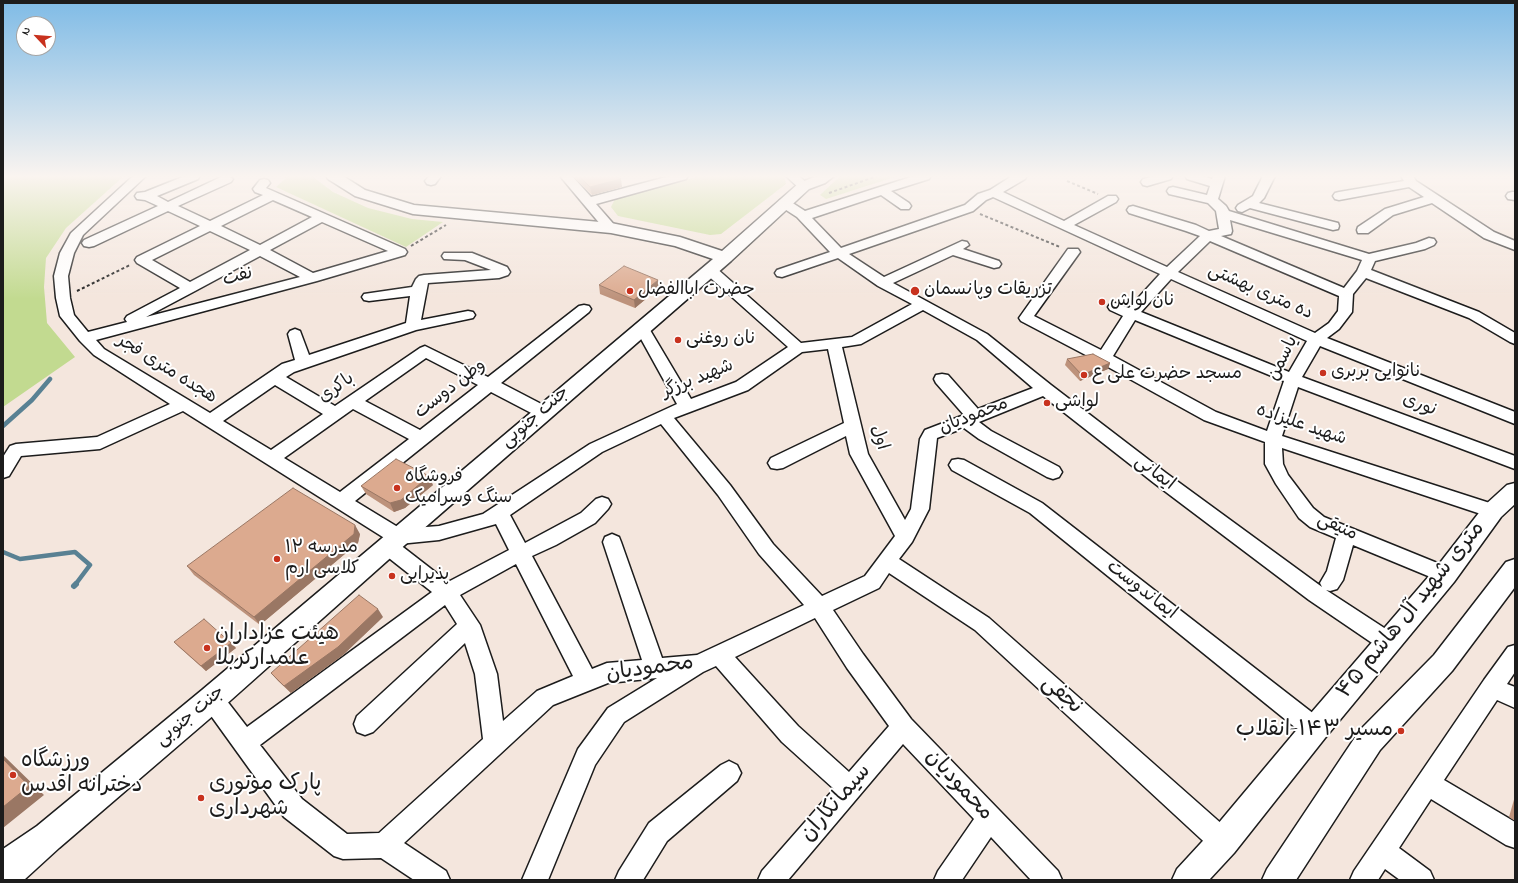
<!DOCTYPE html>
<html>
<head>
<meta charset="utf-8">
<style>
	body { margin:0 }
	#map { position:relative; width:1518px; height:883px; overflow:hidden; background:#f4e6dd; font-family:"Indie Flower",sans-serif }
	canvas { display:block }
	.frame { position:absolute; inset:0; border:4px solid #1c1c1c; pointer-events:none }
	.north { position:absolute; left:16px; top:16px; width:40px; height:40px; box-sizing:border-box; background:#fff; border:1px solid #a4a4a4; border-radius:50%; rotate:296deg; font-size:11px; font-weight:700; line-height:16px; text-align:center; color:#1c1c1c }
	.north::after { content:''; display:block; margin:auto; width:14px; height:18px; background:#c8321e; clip-path:polygon(50% 0,100% 100%,50% 72%,0 100%) }
</style>
</head>
<body>
<div id="map">
<canvas width="1518" height="883"></canvas>
<div class="frame"></div>
<div class="north">N</div>
</div>
<script>
const context = document.querySelector('canvas').getContext('2d');
context.lineJoin = 'round';
function fill(path, color) { context.fillStyle = color; context.fill(path, 'evenodd'); }
const toPath = rows => new Path2D(rows.map(r => 'M' + r).join(''));
function stroke(path, color, width, dash) { context.strokeStyle = color; context.lineWidth = width; context.lineCap = dash ? 'butt' : 'round'; context.setLineDash(dash || []); context.stroke(path); }
function label(font, color, halo, rows, align = 'center') {
  context.font = font + ' "Indie Flower","Playpen Sans Arabic",sans-serif'; context.lineWidth = 4; context.setLineDash([]); context.textBaseline = 'middle'; context.strokeStyle = halo; context.fillStyle = color; for (const [text, x, y, turn = 0] of rows) {
    context.save(); context.translate(x, y); context.rotate((+turn || 0) * Math.PI / 180); context.textAlign = isNaN(turn) ? turn : align; if (halo) context.strokeText(text, 0, 0); context.fillText(text, 0, 0); context.restore();
  }
}
const green = toPath([
	[3,176,124,176,66,228,46,258,44,287,47,323,75,357,3,407],
	[281,176,312,176,333,192,368,208,412,219,443,222,406,247,276,187,286,178],
	[700,176,782,176,785,179,786,184,721,234,710,235,618,216,611,207,615,199],
	[840,176,898,176,826,199,820,195]
]);
const streamFar1 = toPath([
	[3,426,32,400,50,379],
	[3,552,20,559,75,552,90,565,75,585]
]);
const stream = toPath([
	[74,586,76,584]
]);
const path = toPath([
	[1067,181,1098,194],
	[829,193,877,176],
	[980,214,1060,247],
	[411,246,446,225],
	[77,291,130,265]
]);
const minor = toPath([
	[133,176,146,176,83,235,74,253,68,276,70,298,74,315,88,332,127,322,125,319,127,316,180,288,137,263,135,260,137,257,200,226,168,211,94,246,89,247,84,246,82,243,84,240,158,206,145,200,137,199,135,196,137,193,145,192,185,176,200,176,198,179,157,196,168,202,223,176,228,176,233,179,231,182,178,206,210,221,263,195,255,192,253,189,260,180,264,179,268,180,270,183,266,188,405,249,407,252,405,255,317,281,96,340,104,349,210,413,282,364,295,360,288,334,290,331,295,329,300,331,309,355,406,323,410,296,369,301,364,300,362,297,364,294,412,287,416,279,419,276,424,275,491,270,465,260,444,259,442,256,444,253,472,253,507,267,510,272,508,275,499,278,428,283,421,320,468,311,473,312,475,315,473,318,416,330,294,372,286,377,335,406,420,348,425,346,488,377,579,306,584,305,589,306,591,309,589,312,501,383,549,408,551,412,549,416,543,418,537,416,491,392,355,501,401,529,439,526,483,514,590,444,677,404,635,328,637,325,642,323,647,325,691,399,736,382,788,347,705,273,703,270,705,267,715,267,801,343,852,337,912,304,878,286,838,258,782,277,777,276,775,273,777,270,830,252,797,217,780,206,778,203,780,200,788,200,805,211,914,176,931,176,929,179,891,191,909,203,911,206,909,209,901,209,881,195,812,218,841,248,965,205,978,194,990,190,1012,176,1027,176,1025,179,1003,192,1064,221,1108,196,1116,196,1118,199,1116,202,1074,225,1167,267,1200,236,1186,231,1129,213,1127,210,1129,207,1133,206,1196,225,1209,231,1219,229,1216,211,1208,203,1169,194,1167,191,1169,188,1173,187,1207,195,1210,186,1187,179,1185,176,1202,176,1212,179,1213,176,1225,176,1218,199,1226,206,1229,211,1369,254,1416,243,1429,238,1434,239,1436,242,1434,245,1425,249,1375,261,1371,270,1479,312,1515,333,1515,344,1510,342,1469,318,1366,278,1353,294,1352,312,1339,329,1327,338,1515,412,1515,424,1320,346,1302,377,1515,456,1515,469,1298,387,1282,436,1499,506,1502,511,1499,516,1493,518,1282,448,1283,464,1288,475,1313,508,1324,517,1452,569,1455,575,1452,581,1445,583,1353,545,1343,580,1337,589,1330,591,1326,590,1395,635,1398,642,1395,649,1388,651,1381,649,1309,600,1154,483,1043,396,979,422,991,431,1059,467,1062,472,1059,477,1053,479,1047,477,979,439,964,428,937,438,929,509,912,542,899,559,989,618,1232,833,1235,842,1232,851,1223,854,1214,851,975,630,889,573,879,588,833,610,863,654,911,719,1058,871,1062,880,1031,880,991,837,962,880,934,880,938,871,974,819,903,744,788,880,758,880,762,871,834,789,782,742,716,666,703,672,624,722,595,765,548,880,522,880,578,749,608,708,657,678,608,683,553,705,404,843,446,871,450,880,414,880,381,858,343,859,334,856,284,817,204,706,201,699,204,692,212,689,220,692,247,727,432,592,380,551,377,546,380,541,386,539,183,411,100,449,21,456,9,476,3,478,3,457,10,446,16,444,97,437,170,404,94,355,80,341,60,316,56,298,54,276,60,253,71,233,133,176],
	[993,197,1160,274,1129,308,1115,303,1110,304,1108,307,1110,310,1123,316,1101,350,1034,316,1080,252,1078,249,1068,249,1019,318,1021,321,1099,362,1204,420,1265,442,1265,464,1276,484,1299,518,1310,527,1336,538,1327,571,1320,583,1322,587,1166,473,1051,385,987,334,893,283,953,255,994,268,999,267,1001,264,999,261,963,249,969,245,967,242,962,241,884,277,849,254,973,211,986,200,993,197],
	[273,200,312,217,260,245,221,226,273,200],
	[1230,220,1362,260,1357,271,1344,288,1221,236,1231,234,1232,231,1230,220],
	[322,222,388,251,313,273,270,250,322,222],
	[210,231,250,250,190,282,152,260,210,231],
	[1210,241,1339,296,1338,311,1329,323,1315,333,1178,272,1210,241],
	[260,256,300,277,146,317,195,291,260,256],
	[1171,279,1307,341,1289,372,1141,312,1171,279],
	[923,310,977,340,1033,388,978,409,948,375,942,374,936,375,934,379,936,383,964,415,925,430,920,439,911,509,905,520,868,454,842,347,861,344,923,310],
	[1135,320,1284,381,1267,431,1216,412,1113,356,1135,320],
	[828,349,844,423,771,458,768,463,771,468,777,469,783,468,846,436,850,454,895,536,865,576,822,596,773,544,730,485,674,418,748,390,802,352,828,349],
	[426,358,478,385,420,430,365,401,426,358],
	[275,385,323,414,271,450,223,421,275,385],
	[353,409,409,439,340,492,284,458,353,409],
	[661,424,718,495,759,554,804,605,697,655,662,658,621,542,619,537,612,534,605,537,603,542,642,660,607,663,592,669,532,556,556,545,595,523,608,509,611,504,608,499,602,497,596,499,581,513,525,543,510,515,602,452,661,424],
	[496,524,509,550,448,582,399,544,439,540,496,524],
	[516,564,573,676,537,691,503,721,497,674,480,625,460,595,516,564],
	[445,605,457,624,357,716,354,724,357,732,365,735,373,732,465,643,475,674,483,739,379,833,347,834,302,799,260,745,445,605],
	[815,618,847,668,889,726,849,772,798,726,735,657,815,618],
	[429,176,441,176,435,184,431,185,427,184,425,181,429,176],
	[560,176,572,176,591,197,670,176,688,176,686,179,596,204,617,228,616,231,611,232,606,231,560,176],
	[786,176,799,176,810,186,808,189,800,189,786,176],
	[1155,176,1173,176,1171,179,1147,186,1143,185,1141,182,1143,179,1155,176],
	[1263,176,1275,176,1264,198,1259,203,1338,223,1339,226,1338,229,1333,230,1250,208,1242,212,1238,211,1236,208,1238,205,1253,196,1263,176],
	[1401,176,1413,176,1416,181,1494,232,1515,241,1515,250,1484,238,1432,203,1393,215,1368,233,1358,233,1357,230,1358,227,1385,209,1424,197,1409,187,1339,200,1335,199,1333,196,1335,193,1339,192,1404,181,1401,176],
	[1512,192,1515,192,1515,200,1508,199,1506,196,1508,193,1512,192],
	[958,459,964,460,1042,503,1323,721,1326,729,1323,737,1315,740,1307,737,1030,513,952,470,949,465,952,460,958,459],
	[1515,645,1515,672,1507,684,1515,687,1515,708,1497,700,1444,780,1515,822,1515,848,1506,845,1431,799,1399,848,1430,871,1434,880,1400,880,1385,869,1378,880,1350,880,1354,871,1484,680,1508,647,1515,645],
	[729,761,737,765,741,773,737,781,667,841,643,880,615,880,619,871,649,823,721,765,729,761]
]);
const major = toPath([
	[326,176,343,176,365,190,414,205,611,223,680,237,722,251,799,183,817,176,834,176,825,183,809,189,731,261,406,544,222,708,59,848,24,880,3,880,3,849,37,826,202,690,713,259,675,246,611,233,413,214,355,196,328,179,326,176],
	[1515,483,1515,504,1501,517,1454,582,1325,738,1234,853,1209,880,1172,880,1177,869,1212,831,1305,720,1436,568,1485,505,1507,485,1515,483],
	[1515,559,1515,587,1452,671,1380,750,1296,880,1262,880,1267,869,1360,730,1434,655,1506,562,1515,559]
]);
const wall = toPath([
	[572,176,617,176,622,187,592,195],
	[599,285,659,288,635,308,600,294],
	[1067,359,1110,363,1108,369,1080,381,1065,365],
	[433,485,405,508,394,512,366,494,361,486],
	[360,534,358,543,260,625,194,575,187,566],
	[383,617,343,655,291,693,278,681,271,673],
	[174,642,231,643,236,648,206,671,179,647],
	[1515,796,1515,821,1509,817]
]);
const shadedWall = toPath([
	[621,179,622,187,592,195,590,187],
	[658,280,659,288,635,308,634,300],
	[1110,363,1108,369,1080,381,1082,375],
	[429,476,433,485,405,508,394,512,390,503],
	[355,525,360,534,358,543,260,625,254,617],
	[378,609,383,617,343,655,291,693,284,686],
	[231,643,236,648,206,671,201,666],
	[3,755,44,795,3,828]
]);
const building = toPath([
	[579,176,617,176,621,179,590,187,579,176],
	[624,266,658,280,634,300,599,285,624,266],
	[1093,354,1110,363,1082,375,1067,359,1093,354],
	[396,459,429,476,401,500,390,503,361,486,396,459],
	[293,488,355,525,354,534,254,617,187,566,293,488],
	[359,595,378,609,338,647,284,686,271,673,359,595],
	[204,619,231,643,201,666,174,642,204,619],
	[3,759,29,786,3,807,3,759]
]);
const markers = [
	[630,291,4,"#c8321e"],
	[915,291,5,"#c8321e"],
	[1102,302,4,"#c8321e"],
	[678,340,4,"#c8321e"],
	[1323,373,4,"#c8321e"],
	[1084,375,4,"#c8321e"],
	[1047,403,4,"#c8321e"],
	[397,488,4,"#c8321e"],
	[277,559,4,"#c8321e"],
	[392,576,4,"#c8321e"],
	[207,648,4,"#c8321e"],
	[1401,731,4,"#c8321e"],
	[13,775,4,"#c8321e"],
	[201,798,4,"#c8321e"]
];
const streetNames = [
	["نفت",238,278,-15],
	["ده متری بهشتی",1260,293,24],
	["یاسمن",1284,359,-64],
	["هجده متری فجر",166,370,32],
	["شهید برزگر",698,380,-22],
	["باکری",337,389,-35],
	["وطن دوست",451,390,-38],
	["نوری",1419,406,21],
	["محمودیان",974,417,-21],
	["جنت جنوبی",536,418,-41],
	["شهید علیزاده",1301,426,19],
	["اول",878,438,73],
	["ایمانی",1154,474,37],
	["منیقی",1337,528,25],
	["ایماندوست",1141,591,38],
	["جنت جنوبی",191,717,-40]
];
const poiNames = [
	["حضرت اباالفضل",638,291],
	["تزریقات وپانسمان",924,291],
	["نان لواش",1110,302],
	["نان روغنی",686,340],
	["نانوایی بربری",1331,373],
	["مسجد حضرت علی ع",1092,375],
	["لواشی",1055,403],
	["فروشگاه",405,478],
	["سنگ وسرامیک",405,499],
	["مدرسه ۱۲",285,549],
	["کلاسی ارم",285,570],
	["پذیرایی",400,576]
];
const nearStreetnames = [
	["۴۵ متری شهید آل هاشم",1412,611,-51],
	["محمودیان",650,670,-8],
	["نجفی",1061,696,42],
	["محمودیان",958,786,47],
	["سیمانکاران",837,804,-49]
];
const nearPoinames = [
	["هیئت عزاداران",215,635],
	["علمدارکربلا",215,660],
	["مسیر ۱۴۳-انقلاب",1393,731,"right"],
	["ورزشگاه",21,762],
	["دخترانه اقدس",21,787],
	["پارک موتوری",209,785],
	["شهرداری",209,810]
];
fill(green, '#c2da90');
stroke(streamFar1, '#598193', 4.5);
stroke(stream, '#598193', 6);
stroke(minor, '#1c1c1c', 3);
stroke(major, '#1c1c1c', 3);
stroke(path, '#1c1c1c', 2, [3, 2.5]);
fill(minor, '#fff');
fill(major, '#fff');
fill(wall, '#bd927b');
fill(shadedWall, '#9a7764');
fill(building, '#dcaa8f');
stroke(building, '#9a7764', 1);
const sky = context.createLinearGradient(0, 0, 0, 299);
sky.addColorStop(0, '#7fbbe6');
sky.addColorStop(0.59, '#faf4f0');
sky.addColorStop(1, '#faf4f000');
context.fillStyle = sky;
context.fillRect(0, 0, 1518, 299);
for (const [x, y, r, color] of markers) { const dot = new Path2D(); dot.arc(x, y, r, 0, 2 * Math.PI); context.fillStyle = color; context.fill(dot); stroke(dot, '#fff', 1.5); }
label('18px', '#1c1c1c', '#fff', streetNames);
label('18px', '#1c1c1c', '#fff', poiNames, 'left');
label('22px', '#1c1c1c', '#fff', nearStreetnames);
label('22px', '#1c1c1c', '#fff', nearPoinames, 'left');
</script>
</body>
</html>
